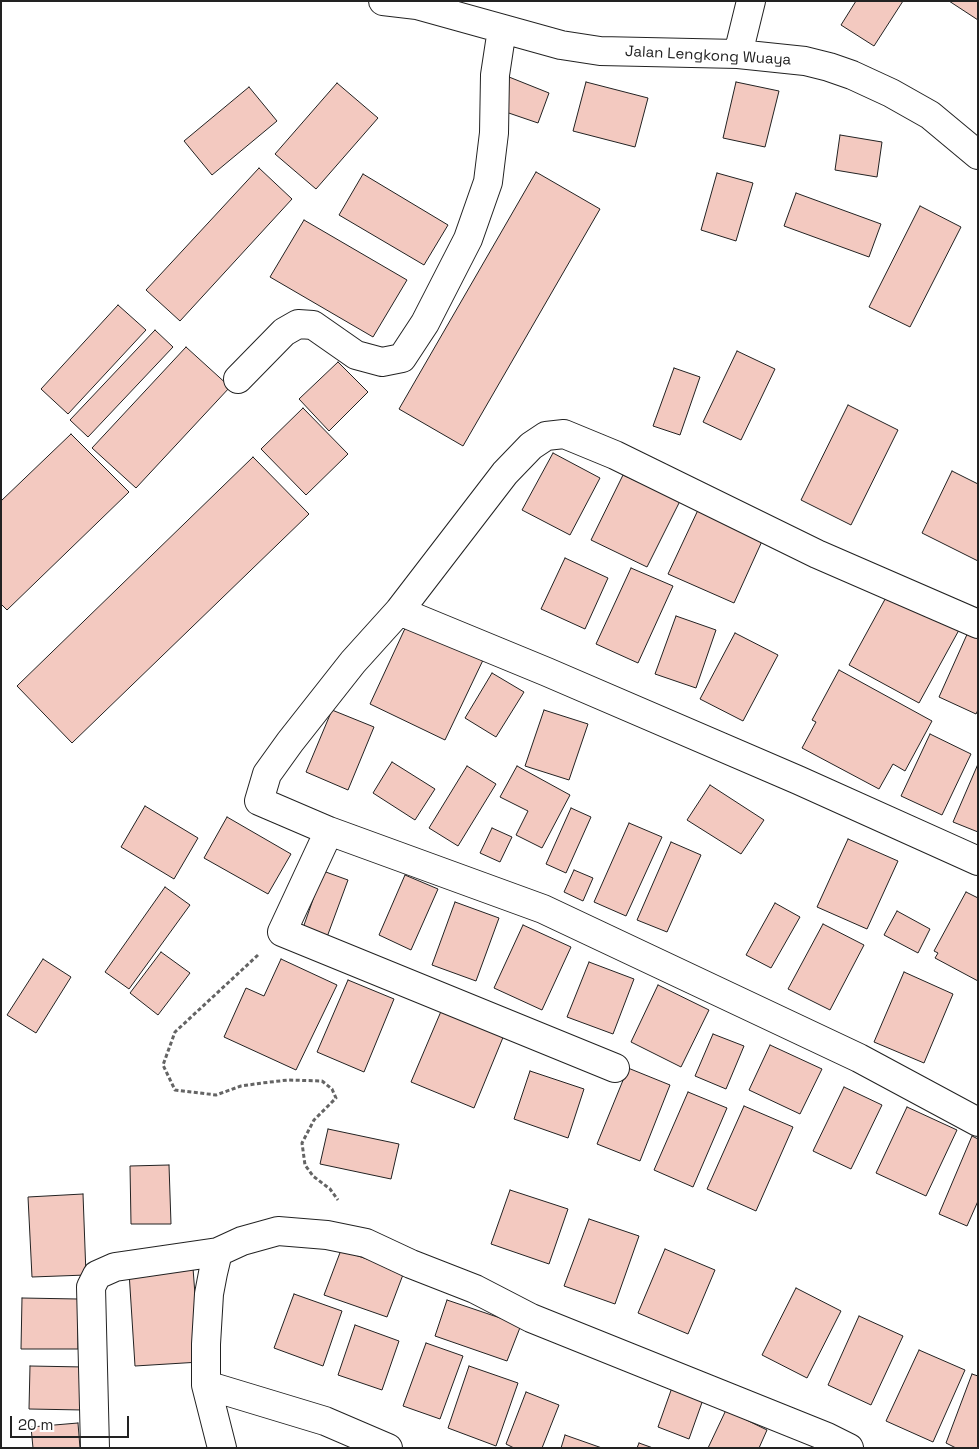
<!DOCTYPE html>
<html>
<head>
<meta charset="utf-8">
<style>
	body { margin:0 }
	#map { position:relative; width:979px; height:1449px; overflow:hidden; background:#fff; font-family:"Space Grotesk",sans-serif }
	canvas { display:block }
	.frame { position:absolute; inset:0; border:2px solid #222; pointer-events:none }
	.scale { position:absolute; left:10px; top:1416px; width:119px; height:22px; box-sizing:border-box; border:2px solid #222; border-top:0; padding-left:6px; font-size:15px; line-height:18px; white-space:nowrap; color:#222; -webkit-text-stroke:4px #fff; paint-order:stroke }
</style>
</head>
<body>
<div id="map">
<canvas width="979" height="1449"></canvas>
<div class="frame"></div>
<div class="scale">20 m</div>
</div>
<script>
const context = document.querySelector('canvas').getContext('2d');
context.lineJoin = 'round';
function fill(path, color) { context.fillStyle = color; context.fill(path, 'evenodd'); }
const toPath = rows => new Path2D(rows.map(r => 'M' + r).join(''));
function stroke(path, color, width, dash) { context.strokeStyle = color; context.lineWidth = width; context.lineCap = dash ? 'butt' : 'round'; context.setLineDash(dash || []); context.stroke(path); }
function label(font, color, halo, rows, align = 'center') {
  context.font = font + ' "Space Grotesk",sans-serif'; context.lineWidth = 4; context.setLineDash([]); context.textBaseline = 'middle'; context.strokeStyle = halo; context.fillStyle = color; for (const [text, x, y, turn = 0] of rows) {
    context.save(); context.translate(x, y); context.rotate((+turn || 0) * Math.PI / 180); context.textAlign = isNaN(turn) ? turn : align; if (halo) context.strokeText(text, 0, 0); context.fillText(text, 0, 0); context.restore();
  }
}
const building = toPath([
	[856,1,903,1,874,46,841,25,856,1],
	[949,1,978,1,978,20,949,1],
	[509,77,549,93,538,123,497,109,509,77],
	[586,82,648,98,635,147,573,131,586,82],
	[736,82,779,91,765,147,723,138,736,82],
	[337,83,378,118,316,189,275,154,337,83],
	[249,87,277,121,212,175,184,141,249,87],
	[840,135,882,142,877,177,835,170,840,135],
	[259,168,292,199,180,321,146,290,259,168],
	[536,172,600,209,463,446,399,409,536,172],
	[717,173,753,183,736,241,701,230,717,173],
	[363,174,448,225,424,265,339,215,363,174],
	[796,193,881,224,869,257,784,226,796,193],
	[920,206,961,227,910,327,869,307,920,206],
	[304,220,407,280,373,337,270,277,304,220],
	[118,305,146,330,68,414,41,389,118,305],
	[155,330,173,347,88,437,70,420,155,330],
	[186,347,230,387,136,488,92,448,186,347],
	[737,351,775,369,741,440,703,422,737,351],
	[338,362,368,392,329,431,299,399,338,362],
	[674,368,700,377,680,435,653,426,674,368],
	[848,405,898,430,851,525,801,500,848,405],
	[303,408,348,454,306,495,261,449,303,408],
	[71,434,129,492,7,610,1,604,1,501,71,434],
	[553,453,600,478,570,535,522,510,553,453],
	[253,457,309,514,72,743,17,686,253,457],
	[952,471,978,484,978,561,922,533,952,471],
	[623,475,680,501,647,567,591,540,623,475],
	[698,510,763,539,734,603,668,574,698,510],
	[565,558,608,578,585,629,541,609,565,558],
	[631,568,673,586,638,663,596,644,631,568],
	[889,592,959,630,919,703,849,665,889,592],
	[676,616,716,630,696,688,655,674,676,616],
	[408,622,484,658,445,740,370,704,408,622],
	[969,630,978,634,978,710,976,714,939,697,969,630],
	[735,633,778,655,743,721,700,699,735,633],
	[839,670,932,721,905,771,893,764,879,789,802,748,816,722,812,720,839,670],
	[492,673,524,692,496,737,465,718,492,673],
	[332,710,374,727,348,790,306,772,332,710],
	[544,710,588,724,569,780,525,766,544,710],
	[930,734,971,754,942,815,901,796,930,734],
	[392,762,435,789,415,820,373,793,392,762],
	[978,764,978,832,953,822,978,764],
	[467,766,496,784,458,846,429,828,467,766],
	[517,766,570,795,542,848,516,835,528,811,500,797,517,766],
	[710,785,764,820,741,854,687,820,710,785],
	[145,806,198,838,174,879,121,847,145,806],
	[571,808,591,817,566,873,546,864,571,808],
	[227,817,291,854,268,894,204,858,227,817],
	[629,823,662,837,626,916,594,902,629,823],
	[492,828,512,837,500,862,480,853,492,828],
	[848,839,898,861,867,929,817,907,848,839],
	[671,842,701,855,667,932,637,920,671,842],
	[574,870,593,878,583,901,564,892,574,870],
	[323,871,348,880,327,937,303,928,323,871],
	[405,875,438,889,411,950,379,935,405,875],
	[165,887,190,905,129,989,105,972,165,887],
	[966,892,978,898,978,981,935,958,938,953,934,951,966,892],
	[455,902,499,918,476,981,432,965,455,902],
	[775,903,800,917,771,968,746,955,775,903],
	[897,911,930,929,918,953,884,935,897,911],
	[823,924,864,945,830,1010,788,989,823,924],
	[523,925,571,947,542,1010,494,988,523,925],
	[161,952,190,973,158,1015,130,993,161,952],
	[43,959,71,977,36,1033,7,1015,43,959],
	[281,959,337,985,296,1070,224,1037,246,988,264,996,281,959],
	[589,962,634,979,613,1034,567,1017,589,962],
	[904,972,953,994,924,1063,874,1042,904,972],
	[348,980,394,999,364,1072,317,1052,348,980],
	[658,985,709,1010,681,1067,631,1042,658,985],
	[442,1009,504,1035,474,1108,411,1082,442,1009],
	[713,1034,744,1046,726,1089,695,1076,713,1034],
	[770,1045,822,1069,800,1114,749,1090,770,1045],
	[628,1068,670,1085,640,1161,597,1144,628,1068],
	[530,1071,584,1089,568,1138,514,1119,530,1071],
	[844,1087,882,1105,851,1169,813,1151,844,1087],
	[688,1092,727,1108,693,1187,654,1170,688,1092],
	[744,1106,793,1127,756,1211,707,1189,744,1106],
	[907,1107,957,1130,926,1196,876,1173,907,1107],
	[328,1129,399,1144,391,1179,320,1164,328,1129],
	[972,1136,978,1139,978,1201,967,1226,939,1214,972,1136],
	[169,1165,171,1224,131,1224,130,1166,169,1165],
	[510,1190,568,1209,549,1264,491,1244,510,1190],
	[83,1194,86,1275,32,1277,28,1197,83,1194],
	[589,1219,639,1236,615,1304,564,1286,589,1219],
	[665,1249,715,1270,688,1334,638,1313,665,1249],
	[341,1250,404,1272,387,1317,324,1295,341,1250],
	[193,1268,200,1362,135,1366,129,1272,193,1268],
	[796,1288,841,1311,807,1378,762,1355,796,1288],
	[294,1294,342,1311,323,1366,274,1348,294,1294],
	[22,1298,78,1299,78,1349,21,1349,22,1298],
	[447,1300,521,1325,507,1361,435,1336,447,1300],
	[859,1316,903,1336,871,1405,828,1385,859,1316],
	[355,1325,399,1341,382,1390,338,1375,355,1325],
	[426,1343,463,1356,440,1419,403,1406,426,1343],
	[919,1350,965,1370,933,1442,886,1421,919,1350],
	[30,1366,84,1367,83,1410,29,1409,30,1366],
	[469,1366,518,1383,496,1446,448,1428,469,1366],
	[972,1374,978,1376,978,1448,956,1448,946,1443,972,1374],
	[674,1382,705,1394,689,1439,658,1427,674,1382],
	[526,1392,559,1405,542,1448,514,1448,506,1444,526,1392],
	[726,1410,767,1430,759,1448,708,1448,726,1410],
	[78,1423,80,1448,33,1448,31,1427,78,1423],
	[565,1435,602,1448,561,1448,565,1435],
	[639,1443,653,1448,637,1448,639,1443]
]);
const path = toPath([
	[258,955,175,1032,163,1065,175,1090,216,1095,241,1086,262,1083,288,1080,322,1081,332,1089,336,1098,314,1120,302,1143,305,1165,313,1176,330,1189,338,1200]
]);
const street = toPath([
	[383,1,417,5,561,45,600,51,738,54,805,61,829,67,852,75,891,93,930,115,978,155],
	[738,54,751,1],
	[238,379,284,332,298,324,313,325,356,355,382,362,402,358,425,323,468,239,488,182,494,133,495,75,502,29],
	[399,611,547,672,798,780,978,861],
	[329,831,259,801,267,774,290,742,353,662,399,611,505,473,531,446,546,436,564,434,615,455,817,554,978,624],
	[615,1068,282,932,329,831,543,909,859,1058,978,1122],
	[206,1385,325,1421,388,1448],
	[95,1448,91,1287,97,1275,115,1267,218,1252],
	[222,1448,206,1385,206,1344,209,1294,213,1273,218,1252,242,1241,278,1231,327,1235,366,1243,411,1264,475,1289,531,1318,827,1437,849,1448]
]);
const streetNames = [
	["Jalan Lengkong Wuaya",708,56,3]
];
fill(building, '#f3c9c0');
stroke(building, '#222', 1);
stroke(street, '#222', 30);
stroke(path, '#646464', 3, [4, 2.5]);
stroke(street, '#fff', 28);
label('15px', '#222', '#fff', streetNames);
</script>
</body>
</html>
